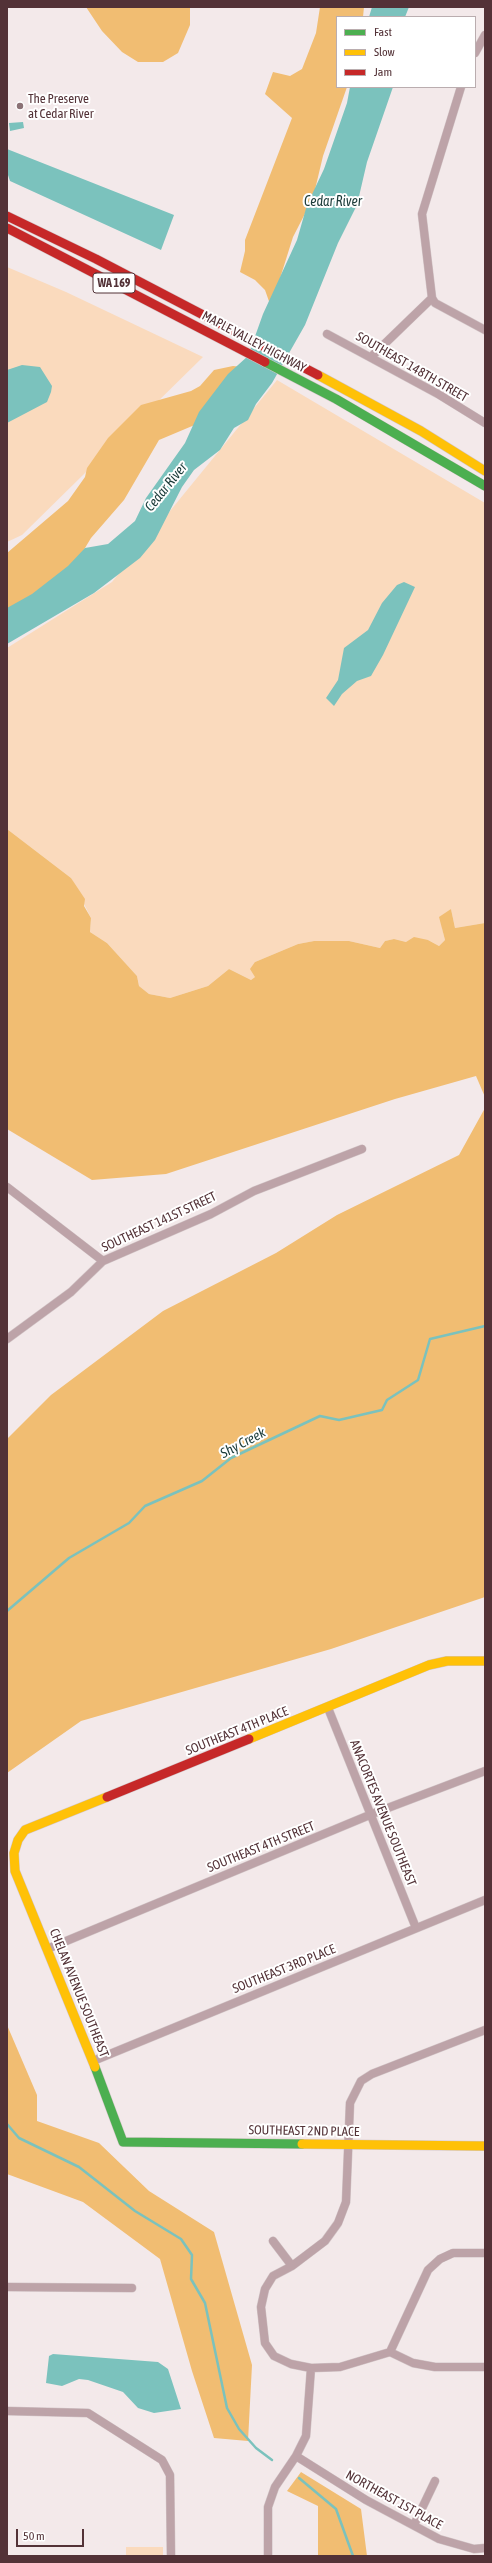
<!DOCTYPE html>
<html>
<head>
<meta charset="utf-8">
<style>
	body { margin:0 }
	#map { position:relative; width:492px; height:2563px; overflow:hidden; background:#f3e9ea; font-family:"Asap Condensed",sans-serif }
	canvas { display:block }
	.frame { position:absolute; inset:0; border:8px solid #533237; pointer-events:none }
	.legend { position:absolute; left:336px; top:16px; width:140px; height:72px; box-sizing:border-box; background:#fff; border:1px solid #baadaf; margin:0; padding:5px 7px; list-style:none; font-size:12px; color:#533237 }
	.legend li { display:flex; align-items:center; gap:8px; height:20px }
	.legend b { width:20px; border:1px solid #baadaf }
	.scale { position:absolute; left:16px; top:2529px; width:68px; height:18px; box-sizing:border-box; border:2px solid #533237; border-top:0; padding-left:5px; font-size:12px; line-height:14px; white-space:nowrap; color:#533237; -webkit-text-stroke:3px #fff; paint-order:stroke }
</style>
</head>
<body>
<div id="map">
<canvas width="492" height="2563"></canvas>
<div class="frame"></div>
<ul class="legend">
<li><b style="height:5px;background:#4caf50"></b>Fast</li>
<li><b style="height:5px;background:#ffc107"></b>Slow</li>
<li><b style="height:5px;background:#c62828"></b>Jam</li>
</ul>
<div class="scale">50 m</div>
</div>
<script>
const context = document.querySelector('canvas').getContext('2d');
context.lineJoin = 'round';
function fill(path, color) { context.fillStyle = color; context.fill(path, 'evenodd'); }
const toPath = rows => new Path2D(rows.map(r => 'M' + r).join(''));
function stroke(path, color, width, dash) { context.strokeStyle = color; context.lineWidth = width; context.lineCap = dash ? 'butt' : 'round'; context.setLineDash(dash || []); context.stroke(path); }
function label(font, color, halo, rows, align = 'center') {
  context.font = font + ' "Asap Condensed",sans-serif'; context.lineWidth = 4; context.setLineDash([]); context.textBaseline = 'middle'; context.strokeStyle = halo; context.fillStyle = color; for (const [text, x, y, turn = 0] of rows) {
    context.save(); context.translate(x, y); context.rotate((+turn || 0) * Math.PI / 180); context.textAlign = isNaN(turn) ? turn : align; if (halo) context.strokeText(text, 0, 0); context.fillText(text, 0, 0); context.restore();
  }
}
const green = toPath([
	[7,267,66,292,203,357,22,535,7,542],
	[277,380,485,503,485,923,455,928,451,909,442,928,445,940,439,946,428,940,406,942,394,939,385,941,380,948,349,941,314,941,298,944,255,962,255,977,251,980,229,969,208,986,170,998,149,994,139,986,137,976,107,943,90,932,91,918,71,878,7,829,7,648,112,582],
	[126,2547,163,2547,163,2556,126,2556]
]);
const forest = toPath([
	[86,7,190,7,190,25,178,53,163,62,138,62,122,52,102,31],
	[320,7,364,7,363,17,337,17,337,87,347,87,323,156,313,198,293,237,271,307,265,290,255,280,240,272,245,251,245,240,292,118,265,94,273,72,290,76,302,69,316,33],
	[233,366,243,367,197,424,159,440,124,500,91,538,73,568,7,614,7,553,68,501,85,477,87,468,108,438,141,405,191,391,200,386,214,370],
	[7,829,71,878,85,899,84,906,91,918,90,932,107,943,137,976,139,986,149,994,170,998,208,986,229,969,251,980,255,977,250,969,255,962,298,944,314,941,349,941,380,948,385,941,394,939,406,942,414,937,428,940,439,946,445,940,439,917,451,909,455,928,485,923,485,1097,476,1076,395,1099,166,1174,92,1180,7,1129],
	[485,1108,485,1597,331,1649,81,1721,7,1773,7,1439,51,1395,163,1311,276,1253,337,1215,459,1155],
	[7,2025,37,2095,37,2121,99,2143,149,2191,214,2232,252,2365,248,2441,214,2438,192,2371,160,2259,83,2202,7,2174],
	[301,2472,361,2509,367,2556,318,2556,318,2506,287,2491]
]);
const water = toPath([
	[372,7,409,7,405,17,369,17],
	[350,87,393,87,367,162,357,205,338,243,305,325,272,383,256,404,248,420,234,428,220,450,194,470,182,487,155,540,140,558,94,593,7,644,7,608,32,594,68,566,85,548,108,544,135,521,146,498,185,443,199,412,228,374,248,356,263,314,297,240,307,205,324,169,347,103],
	[23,122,24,128,10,131,9,123],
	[7,149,174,215,161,250,10,181,7,172],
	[22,365,40,367,52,386,51,392,47,402,7,423,7,370],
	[404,582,415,587,383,655,371,676,357,681,342,694,334,706,326,698,338,680,344,648,368,630,382,603,397,585],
	[53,2354,158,2362,168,2369,181,2409,154,2413,138,2408,123,2392,88,2380,79,2379,62,2386,46,2383,49,2356]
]);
const stream = toPath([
	[7,1611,69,1558,129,1523,145,1506,202,1481,231,1458,320,1416,339,1420,382,1410,387,1400,418,1380,430,1339,485,1326],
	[7,2124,19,2138,79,2167,135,2211,181,2239,192,2255,191,2279,205,2303,227,2408,239,2429,256,2448,272,2460],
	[299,2478,336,2509,353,2556]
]);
const street = toPath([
	[475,53,485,35],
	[432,298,435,303,485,330],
	[327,334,438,394,485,423],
	[371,357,432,298,422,214,461,87],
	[7,1187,103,1261],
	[7,1339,71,1292,103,1261,211,1214,254,1191,362,1149],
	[328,1708,416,1928],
	[47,1949,372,1814,485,1771],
	[485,2030,372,2074,361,2081,350,2103,346,2202,338,2223,325,2241,292,2266,273,2276,265,2289,261,2307,265,2343,274,2356,291,2364,311,2368,340,2367,390,2352,428,2270,440,2259,453,2253,485,2253],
	[93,2061,485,1900],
	[273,2241,292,2266],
	[7,2287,132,2288],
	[390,2352,413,2363,435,2367,485,2367],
	[7,2411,88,2413,162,2460,170,2475,171,2556],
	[296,2456,366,2500,439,2539,474,2549,485,2548],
	[414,2525,435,2481],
	[268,2556,268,2507,275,2487,296,2456,306,2436,311,2368]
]);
const fast = toPath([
	[265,362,336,399,485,486],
	[95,2067,123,2142,302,2144]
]);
const slow = toPath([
	[318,375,421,431,485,471],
	[249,1739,429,1665,447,1661,485,1661],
	[95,2067,15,1871,14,1853,18,1840,25,1830,107,1797],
	[302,2144,485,2146]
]);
const jam = toPath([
	[7,216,96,259,318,375],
	[7,228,265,362],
	[107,1797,249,1739]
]);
const markers = [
	[20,106,4,"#8b7276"]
];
const shields = [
	[114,283,42]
];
const shieldNames = [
	["WA 169",114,283]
];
const poiNames = [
	["The Preserve",28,99],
	["at Cedar River",28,114]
];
const streetNames = [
	["MAPLE VALLEY HIGHWAY",254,342,28],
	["SOUTHEAST 148TH STREET",412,367,30],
	["SOUTHEAST 141ST STREET",159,1222,-25],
	["SOUTHEAST 4TH PLACE",237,1731,-22],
	["ANACORTES AVENUE SOUTHEAST",383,1813,68],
	["SOUTHEAST 4TH STREET",261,1847,-22],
	["SOUTHEAST 3RD PLACE",284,1969,-22],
	["CHELAN AVENUE SOUTHEAST",79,1993,68],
	["SOUTHEAST 2ND PLACE",304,2131,1],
	["NORTHEAST 1ST PLACE",394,2500,29]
];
const waterNames = [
	["Cedar River",333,202],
	["Cedar River",166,487,-51],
	["Shy Creek",243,1443,-28]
];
fill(green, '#fadabd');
fill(forest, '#f1bd72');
fill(water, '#7bc2bd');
stroke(stream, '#7bc2bd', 2.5);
stroke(street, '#d2c5c7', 9);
stroke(fast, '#d2c5c7', 10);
stroke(slow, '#d2c5c7', 10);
stroke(jam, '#d2c5c7', 10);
stroke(street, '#bda3a8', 8);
stroke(fast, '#4caf50', 9);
stroke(slow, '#ffc107', 9);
stroke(jam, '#c62828', 9);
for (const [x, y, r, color] of markers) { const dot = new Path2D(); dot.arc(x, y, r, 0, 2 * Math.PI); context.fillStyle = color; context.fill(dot); stroke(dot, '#fff', 1.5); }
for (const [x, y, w] of shields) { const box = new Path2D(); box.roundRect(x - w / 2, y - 10, w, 20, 3); context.fillStyle = '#fff'; context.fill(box); stroke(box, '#533237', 1); }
label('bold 12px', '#533237', null, shieldNames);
label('13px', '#533237', '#fff', poiNames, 'left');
label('13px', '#533237', '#fff', streetNames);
label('italic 14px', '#1b3b39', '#fff', waterNames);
</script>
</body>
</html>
